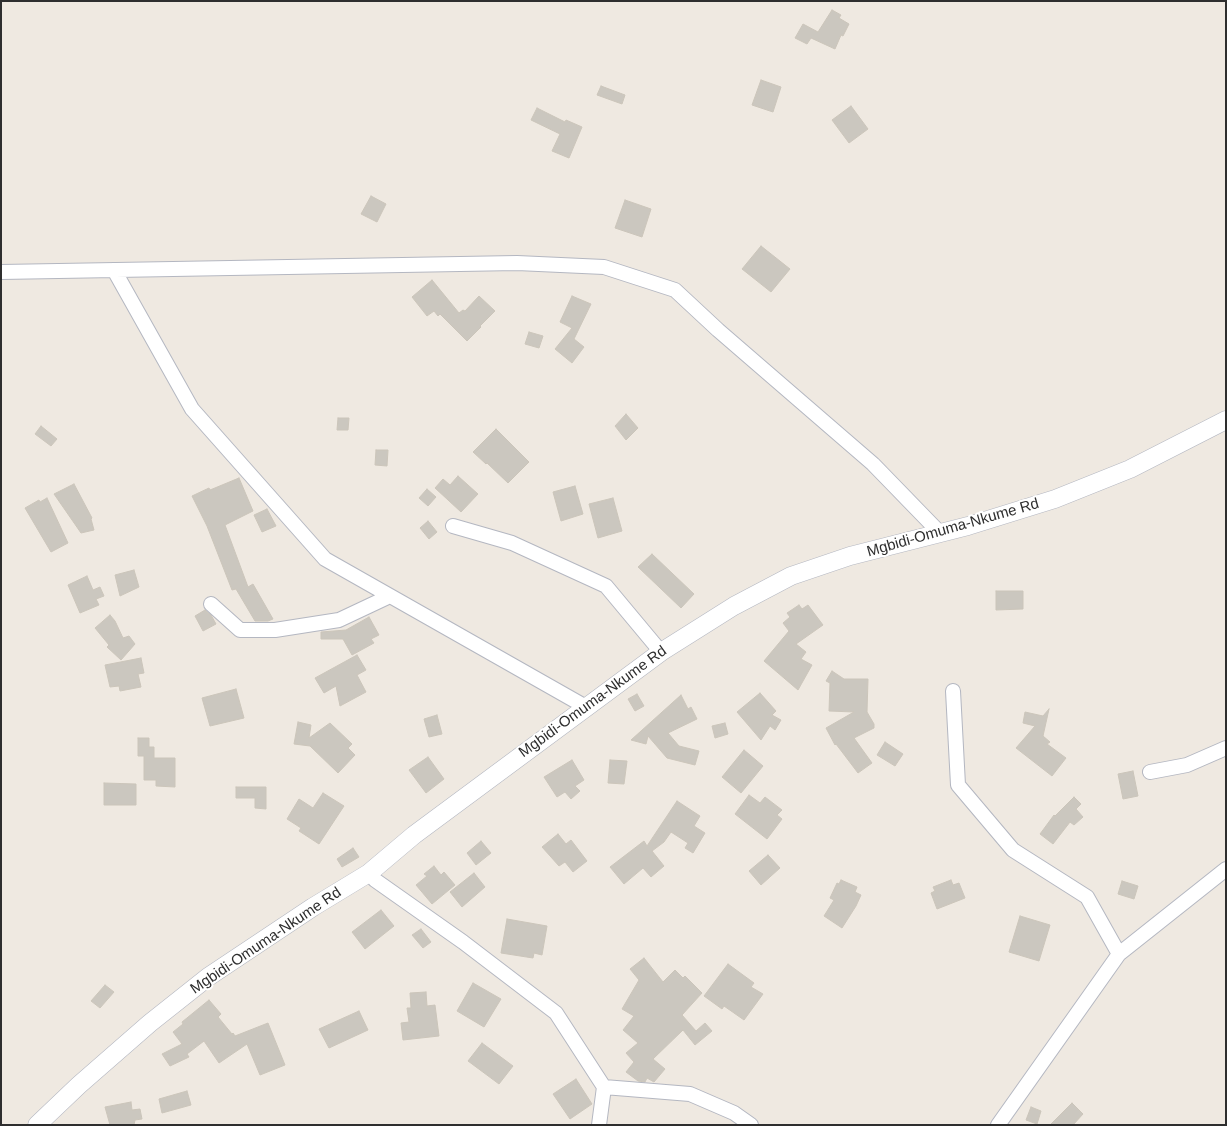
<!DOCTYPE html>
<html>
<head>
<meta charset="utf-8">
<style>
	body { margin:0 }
	#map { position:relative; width:1227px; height:1126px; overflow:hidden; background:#efe9e1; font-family:Helvetica,sans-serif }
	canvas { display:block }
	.frame { position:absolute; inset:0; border:2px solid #2e2e2e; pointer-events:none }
</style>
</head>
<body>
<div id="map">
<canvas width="1227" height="1126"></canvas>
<div class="frame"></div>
</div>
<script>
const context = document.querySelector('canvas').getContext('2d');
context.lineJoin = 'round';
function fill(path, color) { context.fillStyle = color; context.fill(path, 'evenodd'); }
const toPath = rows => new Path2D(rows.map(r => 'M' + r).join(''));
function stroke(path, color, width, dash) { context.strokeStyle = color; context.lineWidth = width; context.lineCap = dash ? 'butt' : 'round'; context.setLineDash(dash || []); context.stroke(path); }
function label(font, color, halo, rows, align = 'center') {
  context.font = font + ' Helvetica,sans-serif'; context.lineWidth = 4; context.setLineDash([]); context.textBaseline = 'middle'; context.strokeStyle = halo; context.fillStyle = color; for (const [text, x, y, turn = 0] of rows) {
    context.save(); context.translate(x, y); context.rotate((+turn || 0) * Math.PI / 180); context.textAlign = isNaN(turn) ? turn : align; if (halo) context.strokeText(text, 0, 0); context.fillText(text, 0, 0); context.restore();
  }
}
const building = toPath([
	[832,10,841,15,839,18,849,24,843,36,841,35,835,49,811,38,807,44,795,38,803,24,818,32,832,10],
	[761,80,781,87,773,112,752,105,761,80],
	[601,86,625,95,622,104,597,95,601,86],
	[851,106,868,129,849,143,832,120,851,106],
	[537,108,565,122,566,120,582,127,569,158,552,151,560,134,531,120,537,108],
	[371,196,386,204,377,222,361,214,371,196],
	[625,200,651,209,642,237,615,228,625,200],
	[761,246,790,269,771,292,742,269,761,246],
	[432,280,459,313,463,310,465,311,479,296,495,311,480,326,481,327,467,341,440,314,438,316,434,311,427,316,412,297,432,280],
	[572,296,591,304,574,339,584,347,572,363,555,349,572,328,560,322,572,296],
	[529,332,543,336,539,348,525,344,529,332],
	[626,414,638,428,626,440,615,426,626,414],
	[338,418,349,418,348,430,337,430,338,418],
	[41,426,57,439,51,446,35,434,41,426],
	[496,429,529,462,508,483,487,463,486,464,473,452,496,429],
	[376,450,388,450,387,466,375,465,376,450],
	[458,476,478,494,461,512,435,488,443,479,450,485,458,476],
	[239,478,253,511,225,525,248,587,253,584,273,619,268,621,255,621,236,589,232,590,207,526,192,496,209,488,210,490,239,478],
	[74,484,92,518,91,519,94,530,81,533,54,494,74,484],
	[575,486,583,514,561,521,553,492,575,486],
	[427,489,436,497,428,506,419,498,427,489],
	[47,498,68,543,51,552,25,508,39,500,40,502,47,498],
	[613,498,622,531,598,538,589,504,613,498],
	[267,509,276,526,262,532,254,515,267,509],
	[428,521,437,532,429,539,420,528,428,521],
	[652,554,694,594,681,608,638,567,652,554],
	[134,570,139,587,120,596,115,575,134,570],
	[87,576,93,590,100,587,104,596,96,599,99,605,80,613,68,585,87,576],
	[996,591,1023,591,1023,609,996,610,996,591],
	[799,605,802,609,808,605,823,625,796,644,806,652,801,659,812,665,798,690,764,661,789,631,783,623,790,617,787,613,799,605],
	[205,610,211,615,216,624,203,631,195,616,205,610],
	[110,615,115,621,123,638,129,636,135,644,121,660,107,647,109,645,95,628,110,615],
	[369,617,379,635,371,639,374,643,352,655,343,639,321,639,321,632,346,630,369,617],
	[357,655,366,670,357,675,366,692,340,706,336,686,324,693,315,678,357,655],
	[141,658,144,673,138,674,141,687,120,691,119,686,110,687,105,665,141,658],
	[832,671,844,679,868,679,867,712,874,724,874,728,854,738,872,763,858,773,836,744,835,745,826,728,854,712,829,711,830,683,826,681,832,671],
	[236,689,244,718,210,726,202,698,236,689],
	[760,693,776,711,772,715,781,720,775,730,770,726,761,740,737,712,760,693],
	[637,694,644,706,635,711,628,699,637,694],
	[681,695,688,709,691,707,697,719,668,733,679,746,699,751,695,765,667,758,648,736,646,744,631,740,681,695],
	[1049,709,1043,736,1050,742,1047,744,1066,758,1052,776,1016,748,1035,726,1023,723,1025,712,1043,716,1049,709],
	[437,715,442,734,429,737,424,719,437,715],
	[298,722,311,725,309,738,330,723,352,744,348,748,355,755,338,773,310,746,294,744,298,722],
	[725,723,728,734,715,738,712,726,725,723],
	[138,738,149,738,149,747,154,747,154,758,175,758,175,787,156,786,156,780,144,780,144,756,138,756,138,738],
	[885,742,903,754,895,766,877,755,885,742],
	[744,750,763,766,741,793,722,777,744,750],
	[428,757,444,779,426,793,409,770,428,757],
	[572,760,584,780,575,786,580,791,571,799,565,792,557,797,544,777,572,760],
	[610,760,627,761,624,784,608,783,610,760],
	[1133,771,1138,796,1123,799,1118,774,1133,771],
	[104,783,136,784,136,805,104,805,104,783],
	[236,787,266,787,266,809,255,808,255,798,236,798,236,787],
	[323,793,344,806,319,844,299,831,301,828,287,819,299,799,313,808,323,793],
	[749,795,760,803,765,797,782,810,777,815,782,819,767,839,735,814,749,795],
	[1074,797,1081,804,1076,809,1083,817,1074,825,1070,822,1053,844,1040,834,1054,815,1055,816,1074,797],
	[677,801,700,816,694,826,705,833,693,853,685,848,688,843,671,832,664,842,652,851,664,866,651,877,643,868,624,884,610,867,644,841,647,846,677,801],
	[558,834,566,844,571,840,587,861,573,872,565,862,559,866,542,847,558,834],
	[481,841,491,853,476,865,467,853,481,841],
	[353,848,359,857,342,867,337,859,353,848],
	[768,855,780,868,761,885,749,871,768,855],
	[434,866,441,875,444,872,455,885,432,904,416,885,427,876,424,874,434,866],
	[474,873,485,887,462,907,450,892,474,873],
	[841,880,857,887,855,892,861,895,856,906,842,928,824,916,834,900,830,898,837,883,839,884,841,880],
	[951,880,953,885,959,883,965,898,937,909,931,893,935,891,933,887,951,880],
	[1122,881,1138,886,1134,899,1118,894,1122,881],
	[381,910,394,926,365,949,352,932,381,910],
	[1020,916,1050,925,1039,961,1009,952,1020,916],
	[507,919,547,926,542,955,534,953,533,958,501,953,507,919],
	[421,929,431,942,423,948,412,935,421,929],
	[644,958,663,982,675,970,683,978,685,976,702,993,682,1015,696,1031,705,1023,712,1031,695,1045,683,1030,653,1059,665,1069,654,1082,647,1078,645,1082,638,1081,626,1072,634,1062,626,1053,638,1043,623,1030,634,1016,622,1009,639,980,630,969,644,958],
	[728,964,754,983,751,987,763,994,744,1020,724,1006,722,1009,704,996,728,964],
	[473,983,501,999,484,1027,457,1011,473,983],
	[105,985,114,992,100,1008,91,1001,105,985],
	[426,992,427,1006,435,1005,439,1036,403,1040,401,1023,409,1022,407,1008,411,1008,410,993,426,992],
	[209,1000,221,1014,218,1017,232,1034,233,1033,235,1036,268,1023,285,1065,260,1075,247,1044,219,1063,204,1041,187,1054,189,1057,170,1066,162,1054,182,1044,173,1032,183,1024,182,1022,209,1000],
	[359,1011,368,1030,329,1048,319,1029,359,1011],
	[482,1043,513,1066,499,1084,468,1061,482,1043],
	[576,1079,592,1104,570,1119,553,1094,576,1079],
	[187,1091,191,1105,162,1113,159,1099,187,1091],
	[131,1102,132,1110,140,1109,142,1119,135,1120,134,1125,110,1125,105,1107,131,1102],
	[1072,1103,1083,1114,1073,1125,1050,1125,1072,1103],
	[1031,1107,1041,1111,1037,1124,1026,1120,1031,1107]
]);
const minor = toPath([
	[114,270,192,409,325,559,586,707],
	[1,272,517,263,604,267,675,290,718,330,873,464,940,533],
	[453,526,512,543,606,586,661,652],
	[211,604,240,630,275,630,339,620,390,596],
	[953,691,958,785,1013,850,1087,897,1119,954],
	[1150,772,1187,765,1226,748],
	[369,873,375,880,463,942,556,1013,604,1087,690,1094,734,1113,751,1125],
	[599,1125,604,1087],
	[998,1125,1119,954,1226,869]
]);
const tertiary = toPath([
	[37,1125,79,1085,150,1023,208,977,313,907,369,873,414,835,661,652,734,606,791,576,850,556,968,526,1055,499,1130,469,1226,420]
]);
const streetNames = [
	["Mgbidi-Omuma-Nkume Rd",953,528,-16],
	["Mgbidi-Omuma-Nkume Rd",593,702,-36],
	["Mgbidi-Omuma-Nkume Rd",266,941,-34]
];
fill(building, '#cbc7bf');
stroke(building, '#cbc5ba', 1);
stroke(minor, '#b4b7c1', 16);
stroke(tertiary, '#b4b7c1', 19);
stroke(minor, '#fff', 14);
stroke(tertiary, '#fff', 18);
label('15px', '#2e2e2e', '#fff', streetNames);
</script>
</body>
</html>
